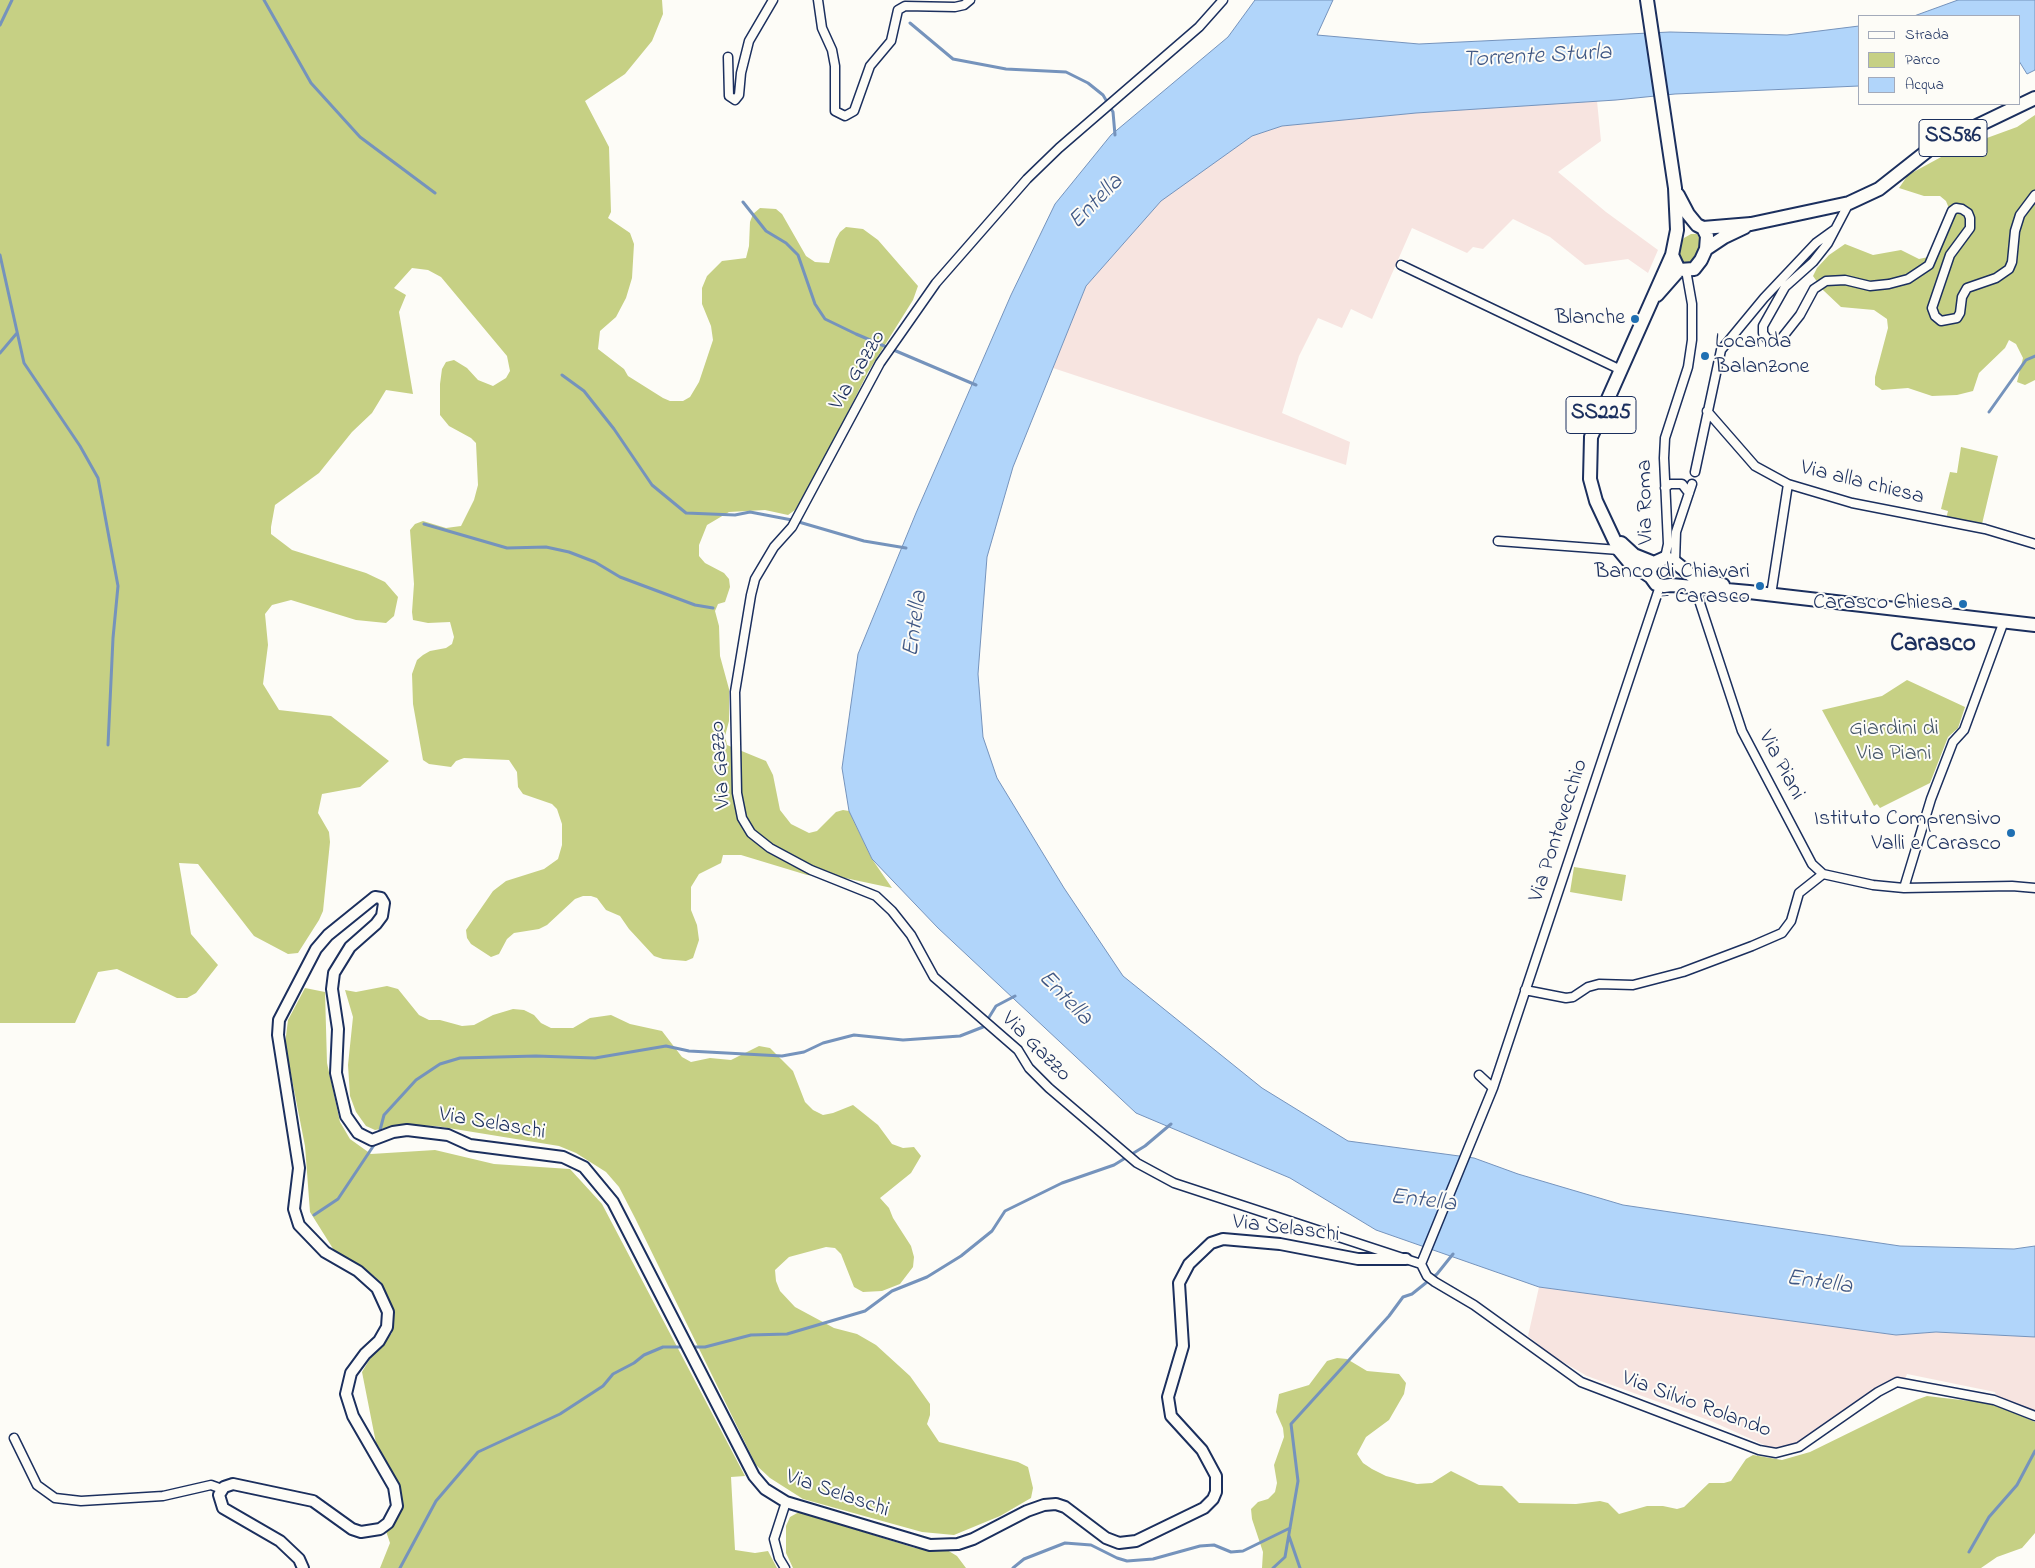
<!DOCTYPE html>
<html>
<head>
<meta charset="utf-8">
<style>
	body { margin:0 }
	#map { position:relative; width:2035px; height:1568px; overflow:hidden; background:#fdfcf7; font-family:"Indie Flower",sans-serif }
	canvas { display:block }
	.legend { position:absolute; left:1858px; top:15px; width:162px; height:90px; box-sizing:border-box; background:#fdfcf7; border:1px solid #a3aaba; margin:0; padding:6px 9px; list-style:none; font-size:15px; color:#1b2f5e }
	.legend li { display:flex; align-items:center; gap:10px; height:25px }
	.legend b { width:25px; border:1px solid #a3aaba }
</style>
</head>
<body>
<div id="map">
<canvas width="2035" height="1568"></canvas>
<ul class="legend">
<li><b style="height:6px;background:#fdfcf7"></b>Strada</li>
<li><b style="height:14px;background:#c6d084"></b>Parco</li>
<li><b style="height:14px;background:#b1d5fa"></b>Acqua</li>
</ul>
</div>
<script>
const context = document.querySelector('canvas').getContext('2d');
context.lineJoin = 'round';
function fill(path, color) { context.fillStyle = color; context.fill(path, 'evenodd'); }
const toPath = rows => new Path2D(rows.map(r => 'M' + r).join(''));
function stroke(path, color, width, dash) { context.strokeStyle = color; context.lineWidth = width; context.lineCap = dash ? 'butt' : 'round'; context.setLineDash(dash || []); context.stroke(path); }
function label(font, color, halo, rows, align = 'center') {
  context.font = font + ' "Indie Flower",sans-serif'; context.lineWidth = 4; context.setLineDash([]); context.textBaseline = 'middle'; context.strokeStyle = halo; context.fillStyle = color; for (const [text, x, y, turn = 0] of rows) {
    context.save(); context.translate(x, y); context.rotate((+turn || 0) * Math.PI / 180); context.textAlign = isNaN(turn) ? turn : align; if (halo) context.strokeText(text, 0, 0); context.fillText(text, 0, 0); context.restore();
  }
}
const built = toPath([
	[1597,101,1601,141,1558,172,1606,212,1658,250,1648,273,1628,259,1585,265,1550,237,1513,219,1483,249,1473,247,1467,253,1412,228,1372,319,1351,309,1342,328,1318,318,1299,356,1282,413,1350,442,1346,465,1053,368,1086,286,1160,201,1252,136,1282,126,1416,113],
	[1539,1287,1896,1335,1936,1332,2035,1337,2035,1411,1996,1396,1995,1392,1907,1374,1905,1379,1896,1378,1886,1382,1800,1443,1784,1449,1771,1448,1711,1421,1587,1376,1551,1355,1528,1336]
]);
const green = toPath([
	[0,0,662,0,663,14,652,41,625,74,585,101,609,147,611,212,608,218,630,233,634,244,632,278,626,298,616,317,600,331,598,349,624,369,628,376,663,398,670,401,683,401,690,397,699,382,713,340,711,326,702,304,702,288,707,276,722,261,746,258,749,246,750,222,753,214,760,208,776,209,782,214,806,256,815,262,829,263,836,239,840,232,846,227,863,229,878,240,918,286,913,300,868,372,815,478,795,510,788,515,765,510,729,512,707,525,699,545,699,556,705,563,724,573,729,579,730,587,725,602,718,604,715,611,719,626,720,656,729,689,729,721,725,736,727,745,766,761,773,775,780,810,791,824,809,833,817,831,836,812,843,810,849,811,872,859,892,888,845,878,807,875,741,855,723,855,721,863,699,874,691,887,691,910,697,925,699,940,693,958,686,961,663,959,654,956,629,929,620,916,606,910,597,898,591,896,583,896,575,899,547,925,539,929,514,933,507,939,499,954,491,957,471,944,467,938,466,930,493,891,506,881,544,869,558,859,562,845,562,824,557,809,552,804,523,794,518,787,517,772,509,760,464,758,456,761,451,767,429,764,423,760,413,704,412,674,417,660,423,655,430,651,446,648,452,644,454,637,450,622,428,623,413,620,412,612,414,584,410,530,415,524,423,521,446,528,461,526,474,500,478,485,476,443,471,438,449,426,440,415,440,384,442,369,446,362,454,360,467,368,478,380,493,386,506,378,510,371,507,356,441,277,428,270,412,268,394,288,406,295,399,312,413,394,386,390,372,413,352,432,319,473,275,505,271,527,271,534,292,550,366,573,385,582,398,597,394,616,386,623,356,620,291,600,272,605,265,614,268,645,263,684,279,710,331,716,389,761,360,787,322,794,318,813,329,832,330,842,323,911,319,920,298,953,288,954,254,936,198,864,179,863,191,934,218,965,196,993,187,998,177,998,117,969,98,972,75,1023,0,1023],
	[2035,115,2035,380,2025,385,2017,382,2023,358,2016,344,2009,340,2005,348,1979,373,1973,391,1957,395,1932,396,1908,388,1882,390,1875,385,1875,377,1888,328,1887,319,1874,310,1841,307,1823,290,1813,276,1817,268,1829,255,1845,244,1873,255,1901,250,1919,259,1938,255,1952,224,1952,216,1946,201,1940,196,1924,196,1899,188,1908,175,1954,150,2017,127],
	[1691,234,1697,234,1700,239,1699,251,1693,260,1683,265,1679,261,1680,245,1684,238],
	[1961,447,1998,456,1982,524,1946,519,1948,511,1941,509,1950,472,1957,473],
	[1907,680,1965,707,1958,728,1948,737,1930,783,1880,808,1877,804,1874,806,1822,710,1882,696],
	[1574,867,1626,875,1622,901,1570,892],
	[387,986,398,989,419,1015,429,1020,440,1020,462,1026,474,1025,493,1015,513,1009,524,1010,534,1015,541,1023,551,1028,573,1028,590,1018,611,1015,630,1024,662,1031,682,1057,691,1062,710,1058,731,1060,759,1046,770,1048,793,1071,805,1102,813,1110,823,1115,833,1113,853,1105,878,1125,892,1144,903,1148,914,1147,921,1156,911,1173,880,1198,889,1208,893,1218,911,1246,914,1257,913,1267,900,1284,882,1291,863,1292,854,1287,841,1254,835,1248,826,1247,789,1257,775,1270,776,1281,780,1291,795,1307,834,1328,857,1334,876,1345,910,1376,930,1404,930,1415,927,1424,939,1442,1018,1462,1028,1467,1033,1488,1031,1498,1000,1516,954,1535,922,1532,803,1499,770,1478,756,1465,635,1218,619,1187,606,1172,576,1153,559,1146,436,1126,404,1125,375,1130,366,1126,356,1112,350,1096,348,1065,353,1017,345,990,356,992],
	[305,988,325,992,327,1063,340,1122,350,1139,371,1154,435,1150,494,1164,570,1169,602,1204,745,1476,731,1477,735,1550,755,1553,768,1551,777,1568,380,1568,390,1543,386,1531,401,1503,400,1485,376,1443,362,1372,371,1357,392,1333,392,1306,381,1282,363,1267,337,1255,310,1212,305,1146,285,1044,288,1020],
	[1337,1358,1347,1359,1367,1371,1399,1374,1406,1383,1404,1394,1389,1420,1366,1437,1357,1454,1363,1463,1372,1469,1386,1476,1417,1484,1432,1483,1451,1471,1479,1485,1502,1486,1519,1503,1576,1504,1600,1501,1608,1503,1619,1514,1647,1506,1663,1506,1677,1509,1684,1507,1709,1483,1724,1483,1731,1481,1746,1459,1753,1455,1782,1460,1810,1452,1916,1400,1927,1396,1995,1404,2035,1422,2035,1533,2022,1548,1997,1557,1981,1568,1262,1568,1263,1552,1252,1519,1251,1509,1258,1502,1268,1499,1275,1492,1277,1483,1274,1465,1284,1437,1283,1428,1276,1412,1279,1394,1309,1385,1327,1361],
	[799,1512,915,1548,947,1550,957,1556,966,1568,793,1568,786,1553,786,1526,790,1517]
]);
const water = toPath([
	[1255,0,1333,0,1317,35,1419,44,1670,32,1787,35,1859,26,1859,86,1675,94,1616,100,1416,113,1282,126,1252,136,1161,201,1086,286,1013,467,987,557,978,674,983,737,997,778,1064,888,1123,976,1262,1088,1348,1141,1474,1158,1518,1174,1623,1205,1900,1246,2014,1249,2035,1246,2035,1337,1936,1332,1896,1335,1539,1287,1376,1230,1290,1178,1136,1113,938,928,872,859,849,811,842,768,858,654,916,513,1011,295,1055,204,1111,135,1228,37,1255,0],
	[1958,0,2035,0,2035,70,2027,74,2019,61,2019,16,1914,16,1958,0]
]);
const stream = toPath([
	[264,0,311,83,360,137,435,193],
	[910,23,953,59,1006,69,1066,72,1088,83,1103,95,1113,112,1115,135],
	[0,25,12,0],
	[743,202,766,231,786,243,798,255,815,304,825,319,856,334,976,385],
	[0,255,24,363,80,446,98,478,118,586,113,638,108,745],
	[0,353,17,333],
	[562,375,584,391,614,429,652,485,686,513,735,515,750,512,792,520,864,541,906,548],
	[1989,412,2026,360,2035,356],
	[424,524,507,548,546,547,569,552,595,562,620,577,695,605,713,608],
	[379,1134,384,1115,416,1080,440,1064,460,1058,536,1056,595,1058,666,1046,689,1051,782,1056,804,1052,823,1043,854,1035,903,1040,960,1036,983,1027,996,1006,1015,996],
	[314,1215,338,1199,376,1142],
	[690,1347,705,1347,751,1335,787,1334,865,1311,892,1291,927,1277,961,1256,992,1231,1005,1211,1062,1183,1114,1165,1145,1146,1171,1124],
	[1289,1536,1300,1568],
	[1969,1552,1989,1517,2017,1485,2035,1451],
	[400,1568,436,1501,478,1452,560,1414,603,1386,613,1374,634,1363,644,1355,663,1347,684,1347],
	[1013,1568,1024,1559,1065,1543,1091,1545,1117,1558,1127,1561,1153,1559,1200,1546,1214,1545,1231,1552,1243,1551,1290,1528],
	[1273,1568,1285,1557,1298,1481,1291,1424,1389,1316,1403,1297,1412,1294,1437,1274,1453,1254]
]);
const minor = toPath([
	[818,0,822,28,832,50,835,66,835,111,845,116,854,111,870,66,891,41,898,10,905,6,955,7,964,5,970,0],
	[1223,0,1199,27,1059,148,1027,179,936,283,880,363,792,527,774,547,755,579,751,595,735,692,737,793,742,818,751,833,770,848,811,870,876,896,892,911,911,935,934,977,1018,1050,1029,1068,1049,1088,1137,1163,1174,1183,1421,1264,1493,1088,1479,1075],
	[728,57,729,96,735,100,739,95,741,73,749,41,773,0],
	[1849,203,1828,243,1813,262,1785,287,1763,326,1763,333,1767,339,1774,341,1781,339,1800,315,1814,289,1826,281,1845,280,1870,286,1889,284,1908,279,1929,265,1952,211,1956,208,1962,209,1968,213,1970,218,1970,228,1950,255,1932,308,1935,316,1941,321,1957,318,1960,313,1962,297,1967,288,1996,278,2009,269,2012,262,2015,231,2020,215,2035,195],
	[1401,265,1621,370],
	[1707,411,1755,466,1788,484,1852,503,1985,529,2035,544],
	[1695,472,1721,350,1764,298,1816,243,1834,230],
	[1665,488,1670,484,1682,484,1689,493],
	[1498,541,1619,550],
	[1665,558,1668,544,1664,458,1665,438,1688,367,1692,340,1692,304,1686,270],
	[1675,562,1676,532,1692,484],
	[1695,588,1742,731,1812,864,1823,874,1873,885,1904,888,2012,886,2035,888],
	[1771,595,1788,484],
	[1904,888,1931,799,1953,742,1964,730,2004,621],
	[1525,990,1566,998,1573,997,1588,987,1599,984,1633,985,1683,972,1752,946,1782,933,1791,921,1799,893,1823,874],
	[1493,1088,1660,586],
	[1421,1264,1427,1276,1435,1282,1474,1305,1581,1382,1759,1450,1776,1453,1799,1447,1878,1392,1897,1382,1994,1400,2035,1416],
	[14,1438,37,1485,55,1498,81,1501,163,1496,211,1485,222,1489],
	[785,1568,779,1558,774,1539,786,1502]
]);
const tertiary = toPath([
	[303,1568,299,1559,280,1541,223,1508,219,1495,224,1487,233,1484,313,1501,352,1529,361,1532,380,1529,388,1523,397,1506,394,1487,353,1416,346,1394,351,1373,365,1354,379,1341,387,1327,388,1312,377,1288,358,1271,325,1252,299,1225,294,1209,299,1168,278,1035,279,1020,316,949,328,935,375,897,381,898,384,903,382,916,376,924,350,947,334,973,332,989,338,1029,336,1073,346,1116,358,1133,372,1140,393,1132,407,1130,448,1135,470,1145,563,1157,584,1167,613,1202,754,1476,765,1489,786,1502,930,1545,958,1544,973,1539,1027,1511,1044,1505,1056,1504,1065,1507,1106,1538,1119,1543,1136,1541,1204,1508,1213,1499,1216,1492,1216,1476,1202,1450,1171,1416,1168,1397,1183,1346,1179,1283,1189,1264,1211,1243,1223,1239,1280,1244,1358,1259,1406,1259]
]);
const primary = toPath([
	[1647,0,1675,188,1677,230,1672,255,1679,270],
	[1678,195,1688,214,1697,225,1703,228,1707,236,1706,249,1701,260,1694,269,1679,270],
	[1703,228,1751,224,1849,203,1879,189,1931,148,2035,98],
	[1706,249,1724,237,1745,227],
	[1672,255,1591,437,1590,479,1596,501,1619,550,1629,562,1651,577,1656,584,1664,586,1671,585,1749,592,2035,625],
	[1657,295,1679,270],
	[1621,543,1634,555,1654,563],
	[1651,577,1650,570,1654,563,1665,558,1672,560,1691,575,1723,585]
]);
const markers = [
	[1635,319,5,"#1f6fb2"],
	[1705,356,5,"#1f6fb2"],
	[1760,586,5,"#1f6fb2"],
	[1963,604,5,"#1f6fb2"],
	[2011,833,5,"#1f6fb2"]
];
const shields = [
	[1953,138,68],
	[1601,415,70]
];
const shieldNames = [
	["SS586",1953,138],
	["SS225",1601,415]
];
const poiNames = [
	["Blanche",1625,319],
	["Locanda",1715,343,"left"],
	["Balanzone",1715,368,"left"],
	["Banco di Chiavari",1750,573],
	["- Carasco",1750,598],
	["Carasco Chiesa",1953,604],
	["Istituto Comprensivo",2001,820],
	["Valli e Carasco",2001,845]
];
const streetNames = [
	["Via Gazzo",859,371,-59],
	["Via alla chiesa",1862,484,14],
	["Via Roma",1647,502,-91],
	["Via Gazzo",722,765,-94],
	["Via Piani",1780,766,62],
	["Via Pontevecchio",1560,831,-72],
	["Via Gazzo",1035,1048,45],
	["Via Selaschi",492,1125,10],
	["Via Selaschi",1286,1230,7],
	["Via Silvio Rolando",1696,1406,20],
	["Via Selaschi",837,1495,19]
];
const parkNames = [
	["Giardini di",1894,730],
	["Via Piani",1894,755]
];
const waterNames = [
	["Torrente Sturla",1537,58,-3],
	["Entella",1097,203,-45],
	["Entella",917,624,-82],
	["Entella",1064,999,46],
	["Entella",1423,1202,7],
	["Entella",1819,1284,8]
];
const quarterNames = [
	["Carasco",1933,646]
];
fill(built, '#f7e4e0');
fill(green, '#c6d084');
fill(water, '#b1d5fa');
stroke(water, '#7593bc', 1);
stroke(stream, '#7593bc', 3);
stroke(minor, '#1b2f5e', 11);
stroke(tertiary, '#1b2f5e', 14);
stroke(primary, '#1b2f5e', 16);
stroke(minor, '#fdfcf7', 8);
stroke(tertiary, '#fdfcf7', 10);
stroke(primary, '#fdfcf7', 12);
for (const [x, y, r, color] of markers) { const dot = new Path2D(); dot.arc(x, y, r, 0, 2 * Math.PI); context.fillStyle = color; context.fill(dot); stroke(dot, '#fdfcf7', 2); }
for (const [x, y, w] of shields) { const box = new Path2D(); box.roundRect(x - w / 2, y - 18.5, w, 37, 4); context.fillStyle = '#fdfcf7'; context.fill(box); stroke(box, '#1b2f5e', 1); }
label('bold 21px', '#1b2f5e', null, shieldNames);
label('22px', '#1b2f5e', '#fdfcf7', poiNames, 'right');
label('22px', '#1b2f5e', '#fdfcf7', streetNames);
label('22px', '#465768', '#fdfcf7', parkNames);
label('italic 24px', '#405885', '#fdfcf7', waterNames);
label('bold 25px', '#1b2f5e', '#fdfcf7', quarterNames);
</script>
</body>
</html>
